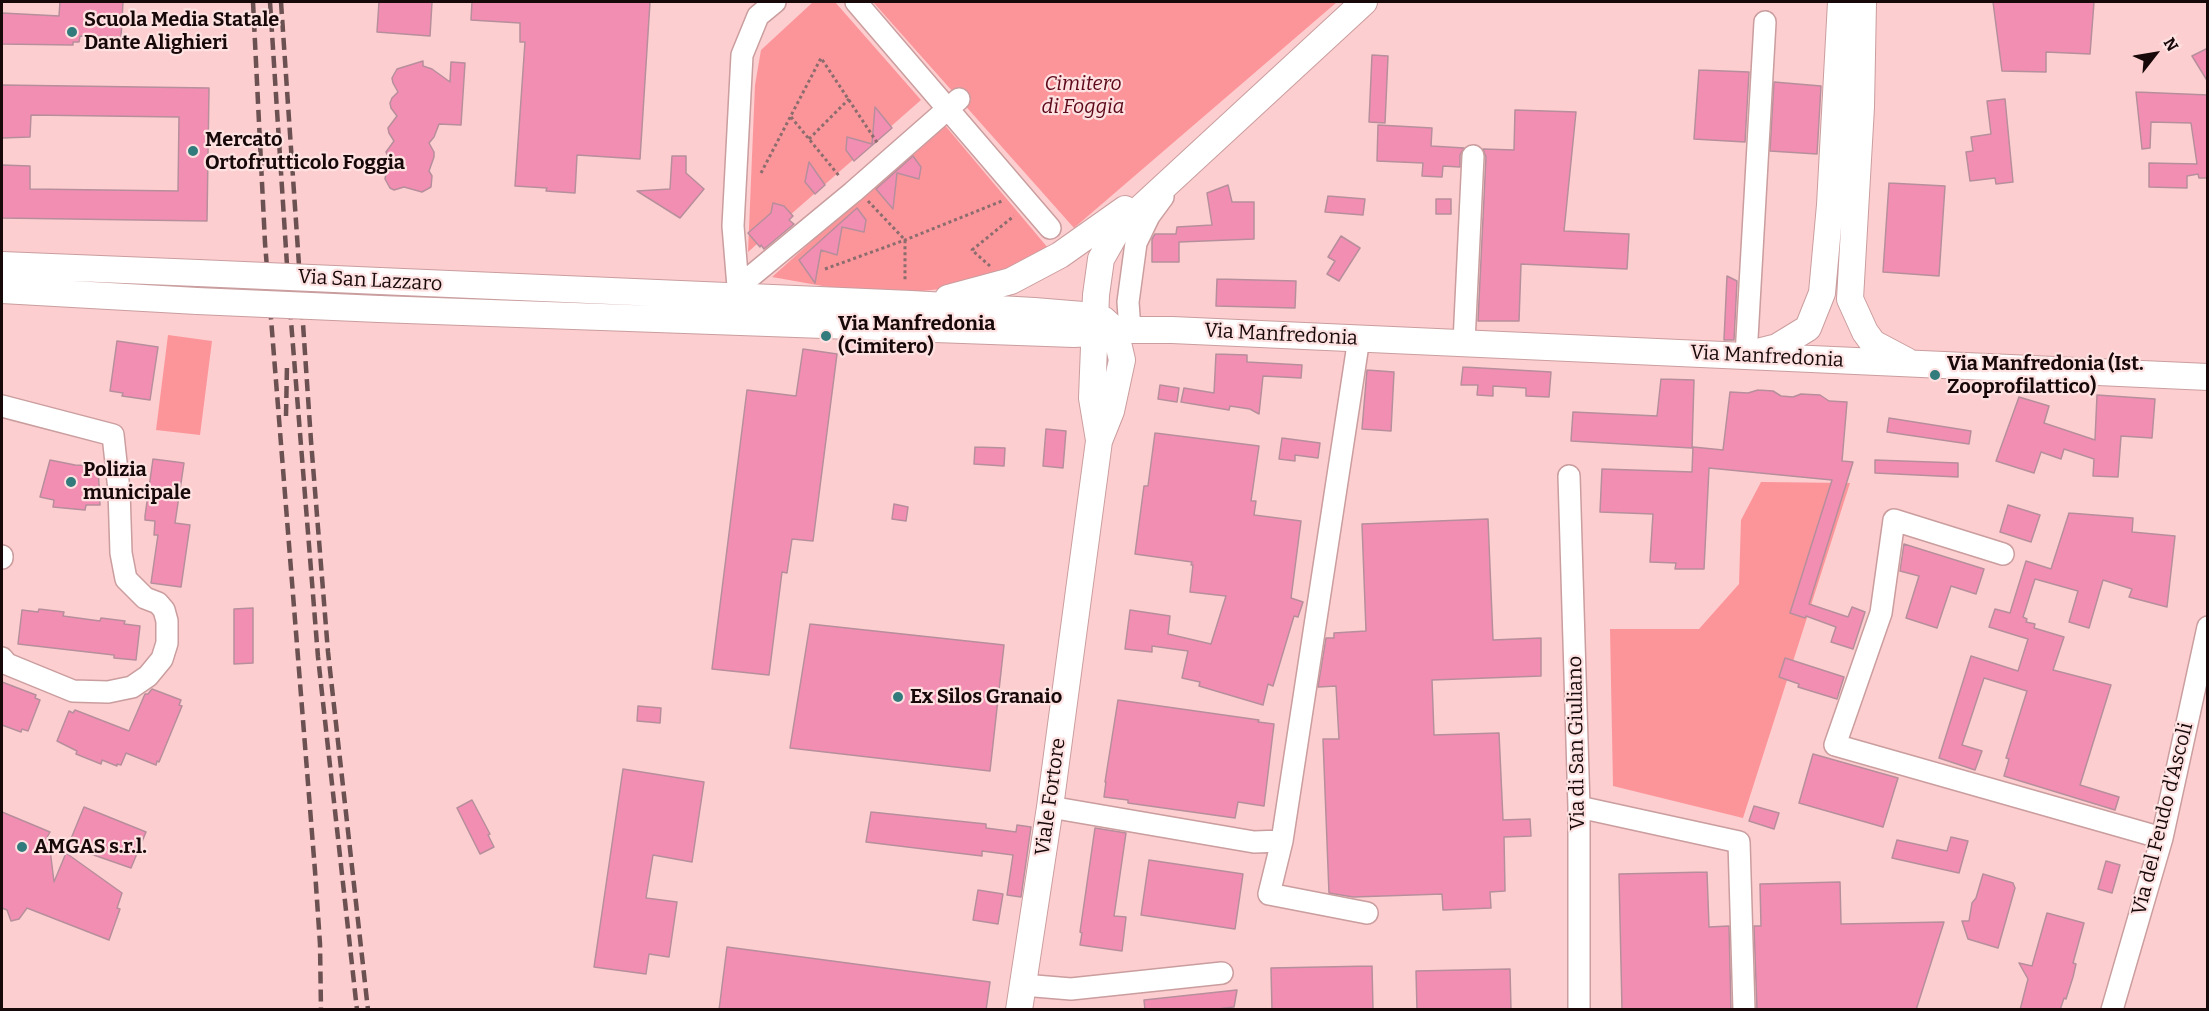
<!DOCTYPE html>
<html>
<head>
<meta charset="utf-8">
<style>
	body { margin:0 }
	#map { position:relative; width:2209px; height:1011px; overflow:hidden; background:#fdcecf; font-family:Bitter,serif }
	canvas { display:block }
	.frame { position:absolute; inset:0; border:3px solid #170809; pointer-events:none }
	.north { position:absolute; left:2125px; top:24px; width:60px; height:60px; -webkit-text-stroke:4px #fee1e1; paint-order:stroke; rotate:59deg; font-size:16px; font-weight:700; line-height:24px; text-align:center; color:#170809 }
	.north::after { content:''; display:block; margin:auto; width:21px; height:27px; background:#170809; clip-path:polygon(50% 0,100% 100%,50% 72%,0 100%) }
</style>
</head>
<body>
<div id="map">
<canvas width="2209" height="1011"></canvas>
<div class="frame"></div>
<div class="north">N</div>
</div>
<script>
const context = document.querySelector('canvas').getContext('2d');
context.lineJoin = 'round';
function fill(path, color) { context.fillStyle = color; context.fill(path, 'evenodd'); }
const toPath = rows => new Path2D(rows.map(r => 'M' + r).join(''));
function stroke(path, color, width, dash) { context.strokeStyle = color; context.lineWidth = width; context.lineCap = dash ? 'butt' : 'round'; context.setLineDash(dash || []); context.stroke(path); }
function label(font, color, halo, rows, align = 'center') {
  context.font = font + ' Bitter,serif'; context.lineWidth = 4.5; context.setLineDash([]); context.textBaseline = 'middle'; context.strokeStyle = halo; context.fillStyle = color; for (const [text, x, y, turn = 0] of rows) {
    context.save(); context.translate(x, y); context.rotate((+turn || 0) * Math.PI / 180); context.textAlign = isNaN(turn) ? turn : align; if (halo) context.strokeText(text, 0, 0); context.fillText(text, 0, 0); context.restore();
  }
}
const green = toPath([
	[813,2,835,2,921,100,748,252,755,85,761,50],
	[873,2,1337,2,1074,228],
	[943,123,1048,248,987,284,894,294,834,288,772,277],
	[168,335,212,341,200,435,156,430],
	[1761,482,1850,483,1743,818,1613,786,1610,629,1699,629,1739,584,1741,520]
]);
const building = toPath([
	[60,2,123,2,121,37,80,36,79,42,73,42,73,45,2,44,2,13,59,16,60,2],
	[379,2,432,2,430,36,377,32,379,2],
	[472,2,650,2,640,159,577,155,575,193,546,191,547,188,515,186,525,42,520,42,520,23,471,20,472,2],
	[1993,2,2094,2,2090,54,2046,52,2046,72,2002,71,1993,2],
	[2208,48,2208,82,2192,56,2208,48],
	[1372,55,1388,56,1385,123,1369,122,1372,55],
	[423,61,423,66,432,69,450,82,451,62,465,63,461,125,439,124,434,137,429,143,434,152,434,157,429,171,432,176,431,187,422,192,404,187,394,190,390,188,385,179,386,174,392,165,386,152,394,141,389,133,388,128,397,116,391,108,390,103,392,98,398,92,393,83,392,78,397,69,423,61],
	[1699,70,1749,72,1745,142,1694,139,1699,70],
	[1774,82,1821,86,1817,154,1770,151,1774,82],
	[2,85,209,88,207,221,2,218,2,165,30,166,30,189,178,191,179,117,31,115,30,137,2,138,2,85],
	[2136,92,2208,95,2208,178,2199,178,2198,174,2187,176,2187,188,2149,187,2149,163,2197,164,2191,123,2151,122,2150,148,2142,149,2136,92],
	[2005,99,2013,182,1996,184,1995,178,1970,181,1966,152,1973,151,1971,137,1991,134,1987,101,2005,99],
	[875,107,892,128,854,161,846,150,847,137,872,144,875,107],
	[1515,110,1576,112,1564,231,1629,234,1627,269,1521,264,1519,321,1478,321,1486,157,1483,149,1514,150,1515,110],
	[1378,125,1432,128,1431,146,1464,148,1460,155,1460,167,1443,166,1442,177,1422,176,1423,163,1377,161,1378,125],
	[672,156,686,156,686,173,704,189,680,218,637,191,670,189,672,156],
	[913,156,921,167,919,179,897,173,893,209,876,189,913,156],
	[809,162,825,185,815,194,805,182,809,162],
	[1889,183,1945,186,1939,276,1883,272,1889,183],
	[1228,185,1232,202,1254,202,1254,239,1179,242,1179,262,1152,262,1152,239,1155,234,1176,234,1177,227,1212,225,1207,193,1228,185],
	[1328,196,1365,199,1363,215,1325,212,1328,196],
	[1436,199,1451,199,1451,214,1436,214,1436,199],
	[773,203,784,206,793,216,789,220,794,224,764,249,761,245,760,247,748,233,771,213,773,203],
	[857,208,866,220,864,232,842,227,837,255,821,250,815,283,799,260,857,208],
	[1341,236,1360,248,1339,281,1327,274,1335,261,1328,257,1341,236],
	[1727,276,1737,281,1734,340,1724,340,1727,276],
	[1217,279,1296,281,1295,308,1216,306,1217,279],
	[117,341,158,347,150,400,122,396,123,393,110,391,117,341],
	[803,349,837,354,813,541,792,539,787,573,782,572,769,675,712,669,747,390,796,396,803,349],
	[1216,354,1247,355,1247,362,1302,365,1301,378,1263,376,1259,414,1250,409,1230,406,1229,410,1181,402,1184,388,1214,393,1216,354],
	[1463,367,1551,372,1549,397,1526,396,1526,388,1493,386,1493,396,1477,395,1478,385,1461,385,1463,367],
	[1367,370,1394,372,1391,431,1362,429,1367,370],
	[1661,379,1694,380,1692,448,1571,441,1573,412,1657,416,1661,379],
	[1160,385,1179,388,1177,402,1158,399,1160,385],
	[1758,390,1773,391,1781,396,1793,397,1801,394,1820,395,1829,401,1847,402,1842,461,1853,462,1809,604,1848,617,1852,607,1865,612,1853,649,1831,642,1836,627,1806,616,1805,618,1790,613,1832,480,1709,468,1704,569,1675,569,1676,563,1650,562,1653,514,1600,512,1602,469,1692,472,1693,447,1723,450,1730,392,1748,393,1758,390],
	[2097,395,2155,399,2152,438,2121,436,2118,477,2093,476,2094,459,2064,449,2061,459,2041,452,2034,473,1996,461,2019,397,2049,406,2044,423,2095,440,2097,395],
	[1889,418,1971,431,1969,444,1887,432,1889,418],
	[1046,429,1066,431,1063,468,1043,466,1046,429],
	[1155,433,1259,446,1251,501,1256,501,1254,515,1301,521,1291,598,1303,602,1298,617,1294,616,1273,686,1268,684,1263,705,1199,686,1200,682,1182,678,1188,651,1152,646,1152,652,1125,649,1130,610,1170,616,1168,634,1211,644,1226,596,1190,592,1193,565,1191,565,1192,562,1135,554,1144,486,1148,486,1155,433],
	[1282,438,1320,443,1318,458,1295,455,1295,461,1279,459,1282,438],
	[975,447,1005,448,1004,466,974,464,975,447],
	[153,459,184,463,175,523,190,525,181,587,151,583,158,535,154,535,155,521,145,520,145,516,153,459],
	[50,460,75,465,98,466,100,505,86,505,85,510,53,507,54,500,40,497,50,460],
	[1875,460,1958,463,1958,477,1875,473,1875,460],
	[894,504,908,507,906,521,892,519,894,504],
	[2008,505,2040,515,2031,542,2000,532,2008,505],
	[2069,513,2133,518,2132,532,2175,536,2167,607,2129,597,2132,589,2103,580,2089,628,2069,622,2078,591,2035,579,2023,617,2027,619,2026,622,2035,624,2034,628,2064,637,2053,670,2111,685,2080,785,2119,797,2115,810,2004,776,2009,759,2006,758,2027,691,1984,678,1962,745,1982,751,1975,770,1939,758,1971,656,2018,671,2028,639,1989,627,1995,609,2010,613,2026,561,2051,569,2069,513],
	[1488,519,1493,640,1541,638,1541,676,1432,680,1434,735,1499,733,1503,820,1530,819,1531,836,1504,837,1505,891,1490,892,1491,908,1443,910,1442,894,1353,897,1329,893,1323,739,1339,739,1336,686,1318,687,1326,638,1334,638,1334,633,1366,631,1362,524,1488,519],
	[1904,544,1984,569,1976,594,1951,586,1937,628,1906,618,1919,576,1900,571,1904,544],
	[253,608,253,663,234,664,234,609,253,608],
	[39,609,64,612,63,616,100,621,101,618,125,621,124,624,140,626,136,660,114,658,114,655,18,644,22,610,38,612,39,609],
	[810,624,1004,645,990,771,790,748,810,624],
	[1785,658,1844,677,1837,699,1798,687,1799,684,1779,677,1785,658],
	[2,682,36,695,35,698,40,700,28,731,22,729,21,732,2,725,2,682],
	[152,689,181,700,179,705,182,706,159,762,157,761,156,765,126,753,121,765,117,764,117,766,102,760,101,764,76,754,77,751,57,741,69,711,73,713,75,710,129,731,145,694,148,694,152,689],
	[1118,700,1259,720,1258,722,1274,724,1264,806,1238,802,1235,818,1128,803,1128,800,1104,797,1106,782,1105,782,1118,700],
	[638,706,661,708,660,723,637,721,638,706],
	[1813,754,1898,778,1883,827,1799,803,1813,754],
	[623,769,704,782,692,862,653,855,646,898,677,902,669,957,649,954,646,974,594,967,623,769],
	[472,800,490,834,488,835,494,847,480,854,457,808,472,800],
	[1754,806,1779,813,1774,829,1749,821,1754,806],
	[84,807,146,832,131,868,68,846,84,807],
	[2,812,50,832,46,839,49,841,54,882,66,853,122,893,117,908,120,909,109,940,27,908,19,919,11,921,7,910,2,908,2,812],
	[871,812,986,824,986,828,1016,832,1017,825,1031,827,1021,897,1007,895,1013,855,982,851,982,856,866,842,871,812],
	[1095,828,1126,833,1114,916,1126,917,1122,951,1080,945,1082,933,1080,932,1095,828],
	[1951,837,1968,841,1959,873,1892,858,1897,840,1947,851,1951,837],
	[1149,860,1243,874,1235,929,1141,915,1149,860],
	[2106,861,2120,865,2112,893,2098,889,2106,861],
	[1707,872,1709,927,1729,926,1731,1010,1622,1010,1619,874,1707,872],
	[1983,874,2013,883,2015,888,1998,948,1968,939,1962,921,1969,921,1972,903,1976,898,1983,874],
	[1840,882,1841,924,1944,922,1916,1010,1757,1010,1754,926,1761,926,1760,884,1840,882],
	[978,890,1003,894,998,924,973,920,978,890],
	[2047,913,2084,923,2073,963,2076,964,2073,977,2066,999,2064,998,2060,1010,2020,1010,2028,979,2019,963,2032,966,2047,913],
	[727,947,990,982,986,1010,719,1010,727,947],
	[1372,966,1373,1010,1272,1010,1271,968,1372,966],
	[1510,969,1511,1010,1417,1010,1416,971,1510,969],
	[1237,990,1234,1007,1208,1010,1145,1010,1144,1000,1237,990]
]);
const path = toPath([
	[791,117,840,177],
	[809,139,849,99],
	[761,173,821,58,878,144],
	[868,201,905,240,905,282],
	[990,266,972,250,1014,216],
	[825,269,905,240,1002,201]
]);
const minor = toPath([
	[856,2,1050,228],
	[738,287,853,192,959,99],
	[738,313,738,287,733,226,742,55,758,16,775,2],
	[1130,330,1128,302,1136,243,1149,216,1163,197],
	[1359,338,1282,841,1269,894,1367,913],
	[1464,342,1473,156],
	[1746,356,1765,22],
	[2,406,113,435,119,490,121,553,126,579,145,598,158,603,164,610,167,621,167,643,162,659,148,676,132,687,108,692,73,691,7,664,2,658],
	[1569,476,1579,807,1579,1010],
	[2003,554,1894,520,1881,613,1835,745,2162,838],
	[2,556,2,558],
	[1050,807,1254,842,1282,841],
	[1579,807,1739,842,1744,1010],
	[1023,985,1071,989,1222,973],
	[2112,1010,2162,838,2208,627]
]);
const major = toPath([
	[1863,2,1861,107,1850,299,1865,332,1873,343,1907,361],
	[2,265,198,273],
	[380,281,911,304,1034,311,1095,316,1104,320,1115,330,1122,360,1111,411,1099,441,1050,807,1019,1010],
	[2,290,197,301],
	[948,298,1011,281,1060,255,1125,209],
	[379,309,1074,334,1130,330,1172,330,2208,377],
	[1757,352,1777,347,1808,328,1822,293,1830,205,1841,2],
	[1099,440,1092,398,1096,295,1101,259,1118,229,1364,2]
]);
const rail = toPath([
	[253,2,265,243,315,871,320,944,321,1010],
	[270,2,289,296,318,657,357,1010],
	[281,2,311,441,328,652,368,1010],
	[286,416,287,365]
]);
const majorBridge = toPath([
	[198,273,380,281],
	[197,301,379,309]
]);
const markers = [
	[72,32,6,"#327b7d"],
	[193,151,6,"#327b7d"],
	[826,336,6,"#327b7d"],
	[1935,375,6,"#327b7d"],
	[71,482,6,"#327b7d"],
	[898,697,6,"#327b7d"],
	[22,847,6,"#327b7d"]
];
const poiNames = [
	["Scuola Media Statale",84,20],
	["Dante Alighieri",84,43],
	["Mercato",205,140],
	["Ortofrutticolo Foggia",205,163],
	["Via Manfredonia",838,324],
	["(Cimitero)",838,347],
	["Via Manfredonia (Ist.",1947,364],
	["Zooprofilattico)",1947,387],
	["Polizia",83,470],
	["municipale",83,493],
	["Ex Silos Granaio",910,697],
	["AMGAS s.r.l.",34,847]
];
const parkNames = [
	["Cimitero",1083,84],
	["di Foggia",1083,107]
];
const streetNames = [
	["Via San Lazzaro",370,281,3],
	["Via Manfredonia",1281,335,3],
	["Via Manfredonia",1767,357,3],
	["Via di San Giuliano",1577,743,-91],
	["Viale Fortore",1051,797,-82],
	["Via del Feudo d'Ascoli",2163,819,-76]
];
fill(green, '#fb959a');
fill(building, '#f38eb3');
stroke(building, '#b78e9c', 1.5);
stroke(minor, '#ca9d9e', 24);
stroke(major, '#ca9d9e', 28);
stroke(path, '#8c6d6e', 3, [3, 3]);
stroke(minor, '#fff', 21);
stroke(major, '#fff', 26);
stroke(rail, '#6c5152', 4.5, [12, 6]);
stroke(majorBridge, '#ca9d9e', 28, []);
stroke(majorBridge, '#fff', 26);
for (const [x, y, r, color] of markers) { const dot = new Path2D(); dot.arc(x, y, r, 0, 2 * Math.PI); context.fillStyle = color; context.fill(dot); stroke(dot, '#fee1e1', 2); }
label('bold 20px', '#170809', '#fee1e1', poiNames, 'left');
label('italic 20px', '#5c0819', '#fee1e1', parkNames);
label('20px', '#170809', '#fee1e1', streetNames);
</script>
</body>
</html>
